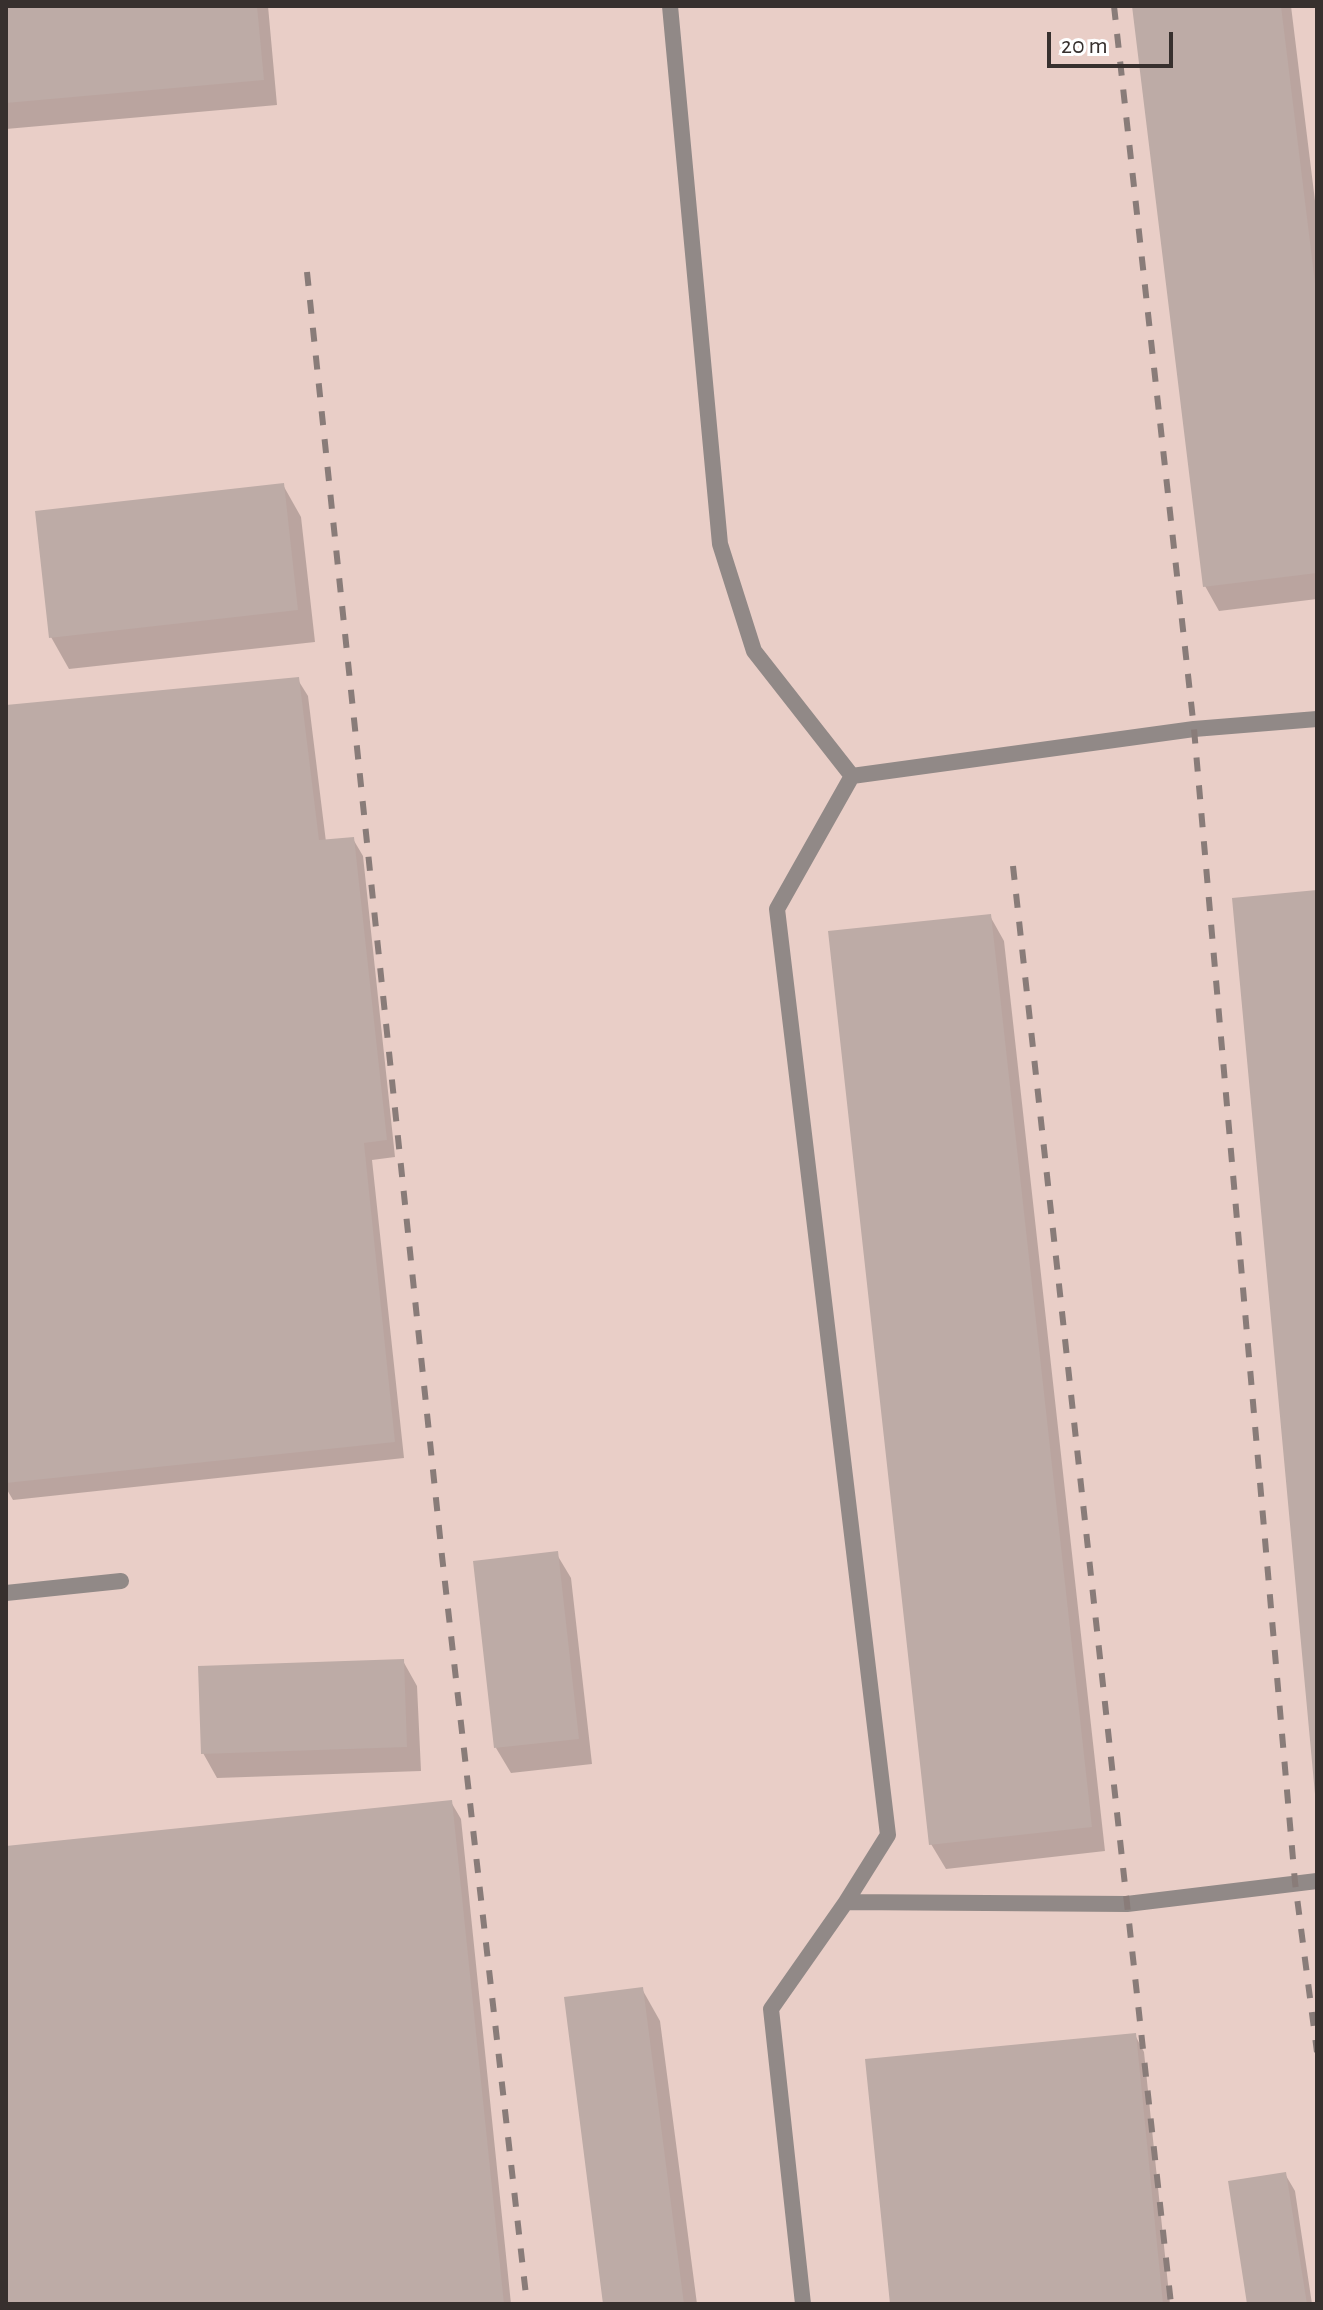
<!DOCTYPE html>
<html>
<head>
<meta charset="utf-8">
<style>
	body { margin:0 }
	#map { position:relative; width:1323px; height:2310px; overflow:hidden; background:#efdbd6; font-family:"Alegreya Sans",sans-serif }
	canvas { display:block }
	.frame { position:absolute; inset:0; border:8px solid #37302e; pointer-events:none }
	.scale { position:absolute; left:1047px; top:32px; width:126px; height:36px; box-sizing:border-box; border:4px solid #37302e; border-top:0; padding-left:10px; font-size:24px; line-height:28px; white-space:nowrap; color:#37302e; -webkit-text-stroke:6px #fff; paint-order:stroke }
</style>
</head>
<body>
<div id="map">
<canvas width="1323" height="2310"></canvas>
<div class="frame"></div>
<div class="scale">20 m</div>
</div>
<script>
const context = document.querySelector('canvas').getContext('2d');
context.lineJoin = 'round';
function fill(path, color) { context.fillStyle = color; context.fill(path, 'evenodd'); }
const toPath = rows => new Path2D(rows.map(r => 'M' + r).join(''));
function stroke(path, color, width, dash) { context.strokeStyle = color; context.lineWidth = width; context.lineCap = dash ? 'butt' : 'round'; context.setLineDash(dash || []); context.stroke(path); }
const built = toPath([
	[6,6,1317,6,1317,2304,6,2304]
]);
const shadow = toPath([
	[6,6,268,6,277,105,6,129],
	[1134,6,1291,6,1317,217,1317,599,1219,611,1205,586],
	[283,485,301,517,315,642,69,669,51,637],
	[298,680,308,696,326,842,353,839,363,856,395,1157,372,1160,404,1458,13,1500,6,1488,6,707],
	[990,916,1004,941,1105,1851,946,1869,931,1844],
	[556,1553,571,1578,592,1764,511,1773,496,1748],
	[403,1661,417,1686,421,1771,217,1778,203,1753],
	[451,1802,461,1819,511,2304,6,2304,6,1848],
	[642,1989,660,2021,697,2304,605,2304],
	[1135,2035,1144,2052,1170,2304,892,2304],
	[1285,2174,1295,2191,1312,2304,1249,2304]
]);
const building = toPath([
	[6,6,257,6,264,80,6,103],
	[1132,6,1281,6,1317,299,1317,573,1203,587],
	[284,483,298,610,49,638,35,511],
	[299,677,319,840,354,837,387,1140,364,1143,395,1442,6,1483,6,705],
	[1317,890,1317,1794,1315,1794,1232,898],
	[991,914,1092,1827,929,1845,828,931],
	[558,1551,579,1739,494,1748,473,1561],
	[404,1659,407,1747,201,1754,198,1666],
	[452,1800,504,2304,6,2304,6,1846],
	[643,1987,684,2304,603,2304,564,1997],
	[1136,2033,1163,2304,890,2304,865,2059],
	[1286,2172,1307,2304,1247,2304,1228,2181]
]);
const service = toPath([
	[670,6,720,544,754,651,852,776],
	[6,1593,121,1581],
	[846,1902,888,1835,777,909,852,776,1194,729,1317,719],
	[803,2304,771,2009,846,1902,1127,1904,1317,1881]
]);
const rail = toPath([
	[1114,6,1194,729,1295,1882,1317,2052],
	[307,272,442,1556,527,2304],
	[1013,866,1171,2304]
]);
fill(built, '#e9cec7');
fill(shadow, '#0003');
fill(building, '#bdaba6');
stroke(service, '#918987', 16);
stroke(rail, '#897c79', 6, [14, 14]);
</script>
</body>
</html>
